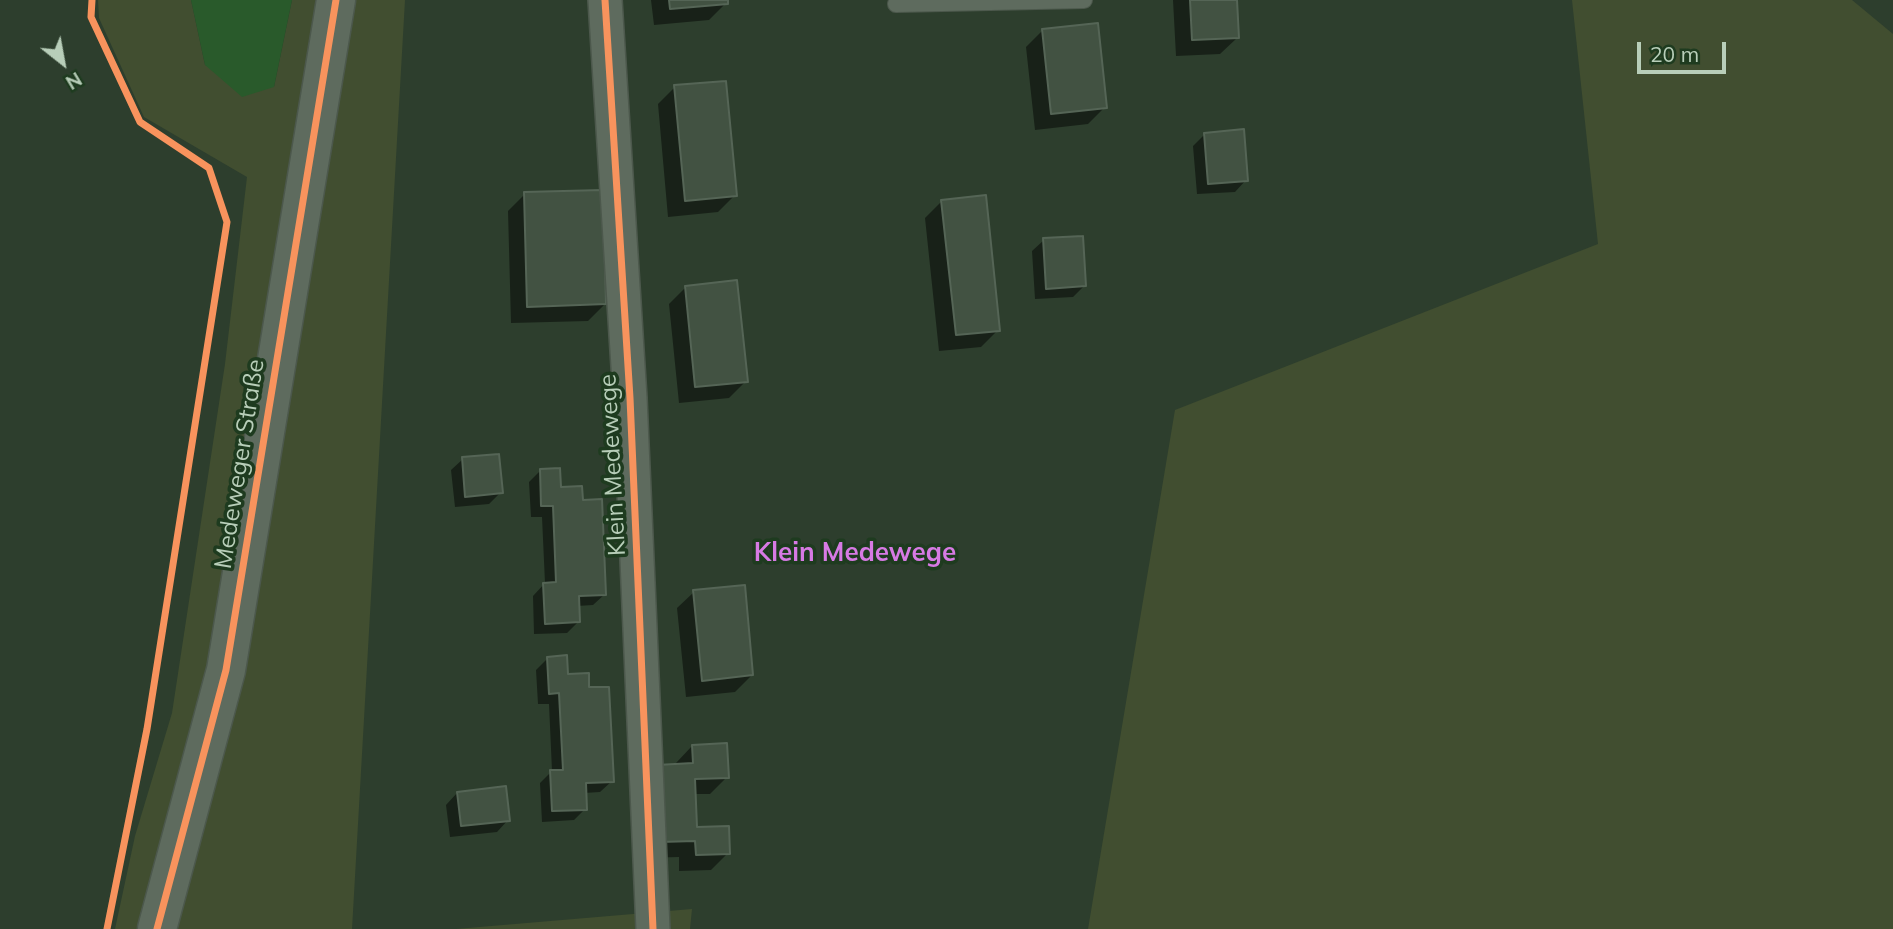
<!DOCTYPE html>
<html>
<head>
<meta charset="utf-8">
<style>
	body { margin:0 }
	#map { position:relative; width:1893px; height:929px; overflow:hidden; background:#2d3e2d; font-family:Mulish,sans-serif }
	canvas { display:block }
	.north { position:absolute; left:28px; top:28px; width:70px; height:70px; -webkit-text-stroke:5px #1e3b1f; paint-order:stroke; rotate:149deg; font-size:19px; font-weight:700; line-height:28px; text-align:center; color:#b8ceb9 }
	.north::after { content:''; display:block; margin:auto; width:24px; height:32px; background:#b8ceb9; clip-path:polygon(50% 0,100% 100%,50% 72%,0 100%) }
	.scale { position:absolute; left:1637px; top:42px; width:89px; height:32px; box-sizing:border-box; border:4px solid #b8ceb9; border-top:0; padding-left:9px; font-size:21px; line-height:24px; white-space:nowrap; color:#b8ceb9; -webkit-text-stroke:5px #1e3b1f; paint-order:stroke }
</style>
</head>
<body>
<div id="map">
<canvas width="1893" height="929"></canvas>
<div class="north">N</div>
<div class="scale">20 m</div>
</div>
<script>
const context = document.querySelector('canvas').getContext('2d');
context.lineJoin = 'round';
function fill(path, color) { context.fillStyle = color; context.fill(path, 'evenodd'); }
const toPath = rows => new Path2D(rows.map(r => 'M' + r).join(''));
function stroke(path, color, width, dash) { context.strokeStyle = color; context.lineWidth = width; context.lineCap = dash ? 'butt' : 'round'; context.setLineDash(dash || []); context.stroke(path); }
function label(font, color, halo, rows, align = 'center') {
  context.font = font + ' Mulish,sans-serif'; context.lineWidth = 7; context.setLineDash([]); context.textBaseline = 'middle'; context.strokeStyle = halo; context.fillStyle = color; for (const [text, x, y, turn = 0] of rows) {
    context.save(); context.translate(x, y); context.rotate((+turn || 0) * Math.PI / 180); context.textAlign = isNaN(turn) ? turn : align; if (halo) context.strokeText(text, 0, 0); context.fillText(text, 0, 0); context.restore();
  }
}
const green = toPath([
	[98,0,191,0,205,65,274,87,292,0,405,0,352,929,115,929,135,836,172,713,225,364,247,177,144,117,99,18],
	[1572,0,1852,0,1893,34,1893,929,1088,929,1175,410,1598,244],
	[692,909,690,929,456,929]
]);
const water = toPath([
	[191,0,292,0,274,87,242,97,205,65]
]);
const shadow = toPath([
	[651,0,726,0,726,3,709,20,654,25],
	[1173,0,1236,0,1237,38,1220,54,1176,56],
	[1043,30,1105,107,1088,124,1035,130,1026,47],
	[675,87,735,195,718,212,668,217,658,104],
	[1205,134,1246,180,1235,192,1197,194,1193,146],
	[525,194,605,304,588,321,511,323,508,211],
	[942,201,998,330,981,347,939,351,925,218],
	[1044,240,1084,286,1073,297,1035,299,1032,251],
	[686,287,746,381,729,398,679,403,669,304],
	[463,459,501,492,489,504,455,507,451,470],
	[540,471,559,489,581,502,605,594,593,605,577,606,578,622,567,633,534,634,533,596,545,583,542,517,531,517,529,482],
	[694,592,752,675,735,692,686,697,677,608],
	[548,658,567,676,588,689,612,781,600,792,584,793,585,809,574,820,542,822,540,783,552,771,549,704,538,704,536,670],
	[692,746,727,777,710,794,694,794,696,829,728,853,711,870,679,871,679,857,643,858,676,763],
	[457,793,508,820,497,832,450,837,446,805]
]);
const building = toPath([
	[669,0,728,0,728,4,670,9,669,0],
	[1190,0,1237,0,1239,38,1192,40,1190,0],
	[1098,23,1107,108,1051,114,1042,29,1098,23],
	[726,81,737,196,685,201,674,85,726,81],
	[1244,129,1248,181,1208,184,1204,133,1244,129],
	[603,190,606,304,527,307,524,192,603,190],
	[986,195,1000,331,956,335,941,200,986,195],
	[1083,236,1086,286,1046,289,1043,238,1083,236],
	[737,280,748,382,695,387,685,286,737,280],
	[499,454,503,493,465,497,462,457,499,454],
	[560,468,561,487,582,486,583,500,602,499,606,595,579,596,580,622,545,624,543,583,556,582,553,506,541,506,540,469,560,468],
	[745,585,753,675,702,681,693,590,745,585],
	[567,655,568,674,589,673,589,687,609,687,614,782,586,783,587,810,552,811,550,770,563,770,559,693,549,694,547,657,567,655],
	[727,743,729,778,695,779,697,827,729,826,730,854,696,855,695,841,660,842,657,765,693,763,692,745,727,743],
	[506,786,510,821,461,826,457,792,506,786]
]);
const service = toPath([
	[896,4,1084,0]
]);
const minor = toPath([
	[605,0,630,398,653,929]
]);
const tertiary = toPath([
	[157,929,226,670,336,0]
]);
const cycleway = toPath([
	[92,0,91,17,140,122,209,168,227,222,147,729,107,929],
	[605,0,630,398,653,929],
	[157,929,226,670,336,0]
]);
const streetNames = [
	["Medeweger Straße",240,464,-81],
	["Klein Medewege",613,465,-93]
];
const neighbourhoodNames = [
	["Klein Medewege",855,553]
];
fill(green, '#414e30');
fill(water, '#295a2b');
fill(shadow, '#0007');
fill(building, '#425242');
stroke(building, '#556556', 2);
stroke(service, '#4c584c', 18);
stroke(minor, '#4c584c', 36);
stroke(tertiary, '#4c584c', 41);
stroke(service, '#5e6b5e', 16);
stroke(minor, '#5e6b5e', 33);
stroke(tertiary, '#5e6b5e', 38);
stroke(cycleway, '#f8935d', 7);
label('24px', '#b8ceb9', '#1e3b1f', streetNames);
label('bold 26px', '#d77ae4', '#1e3b1f', neighbourhoodNames);
</script>
</body>
</html>
